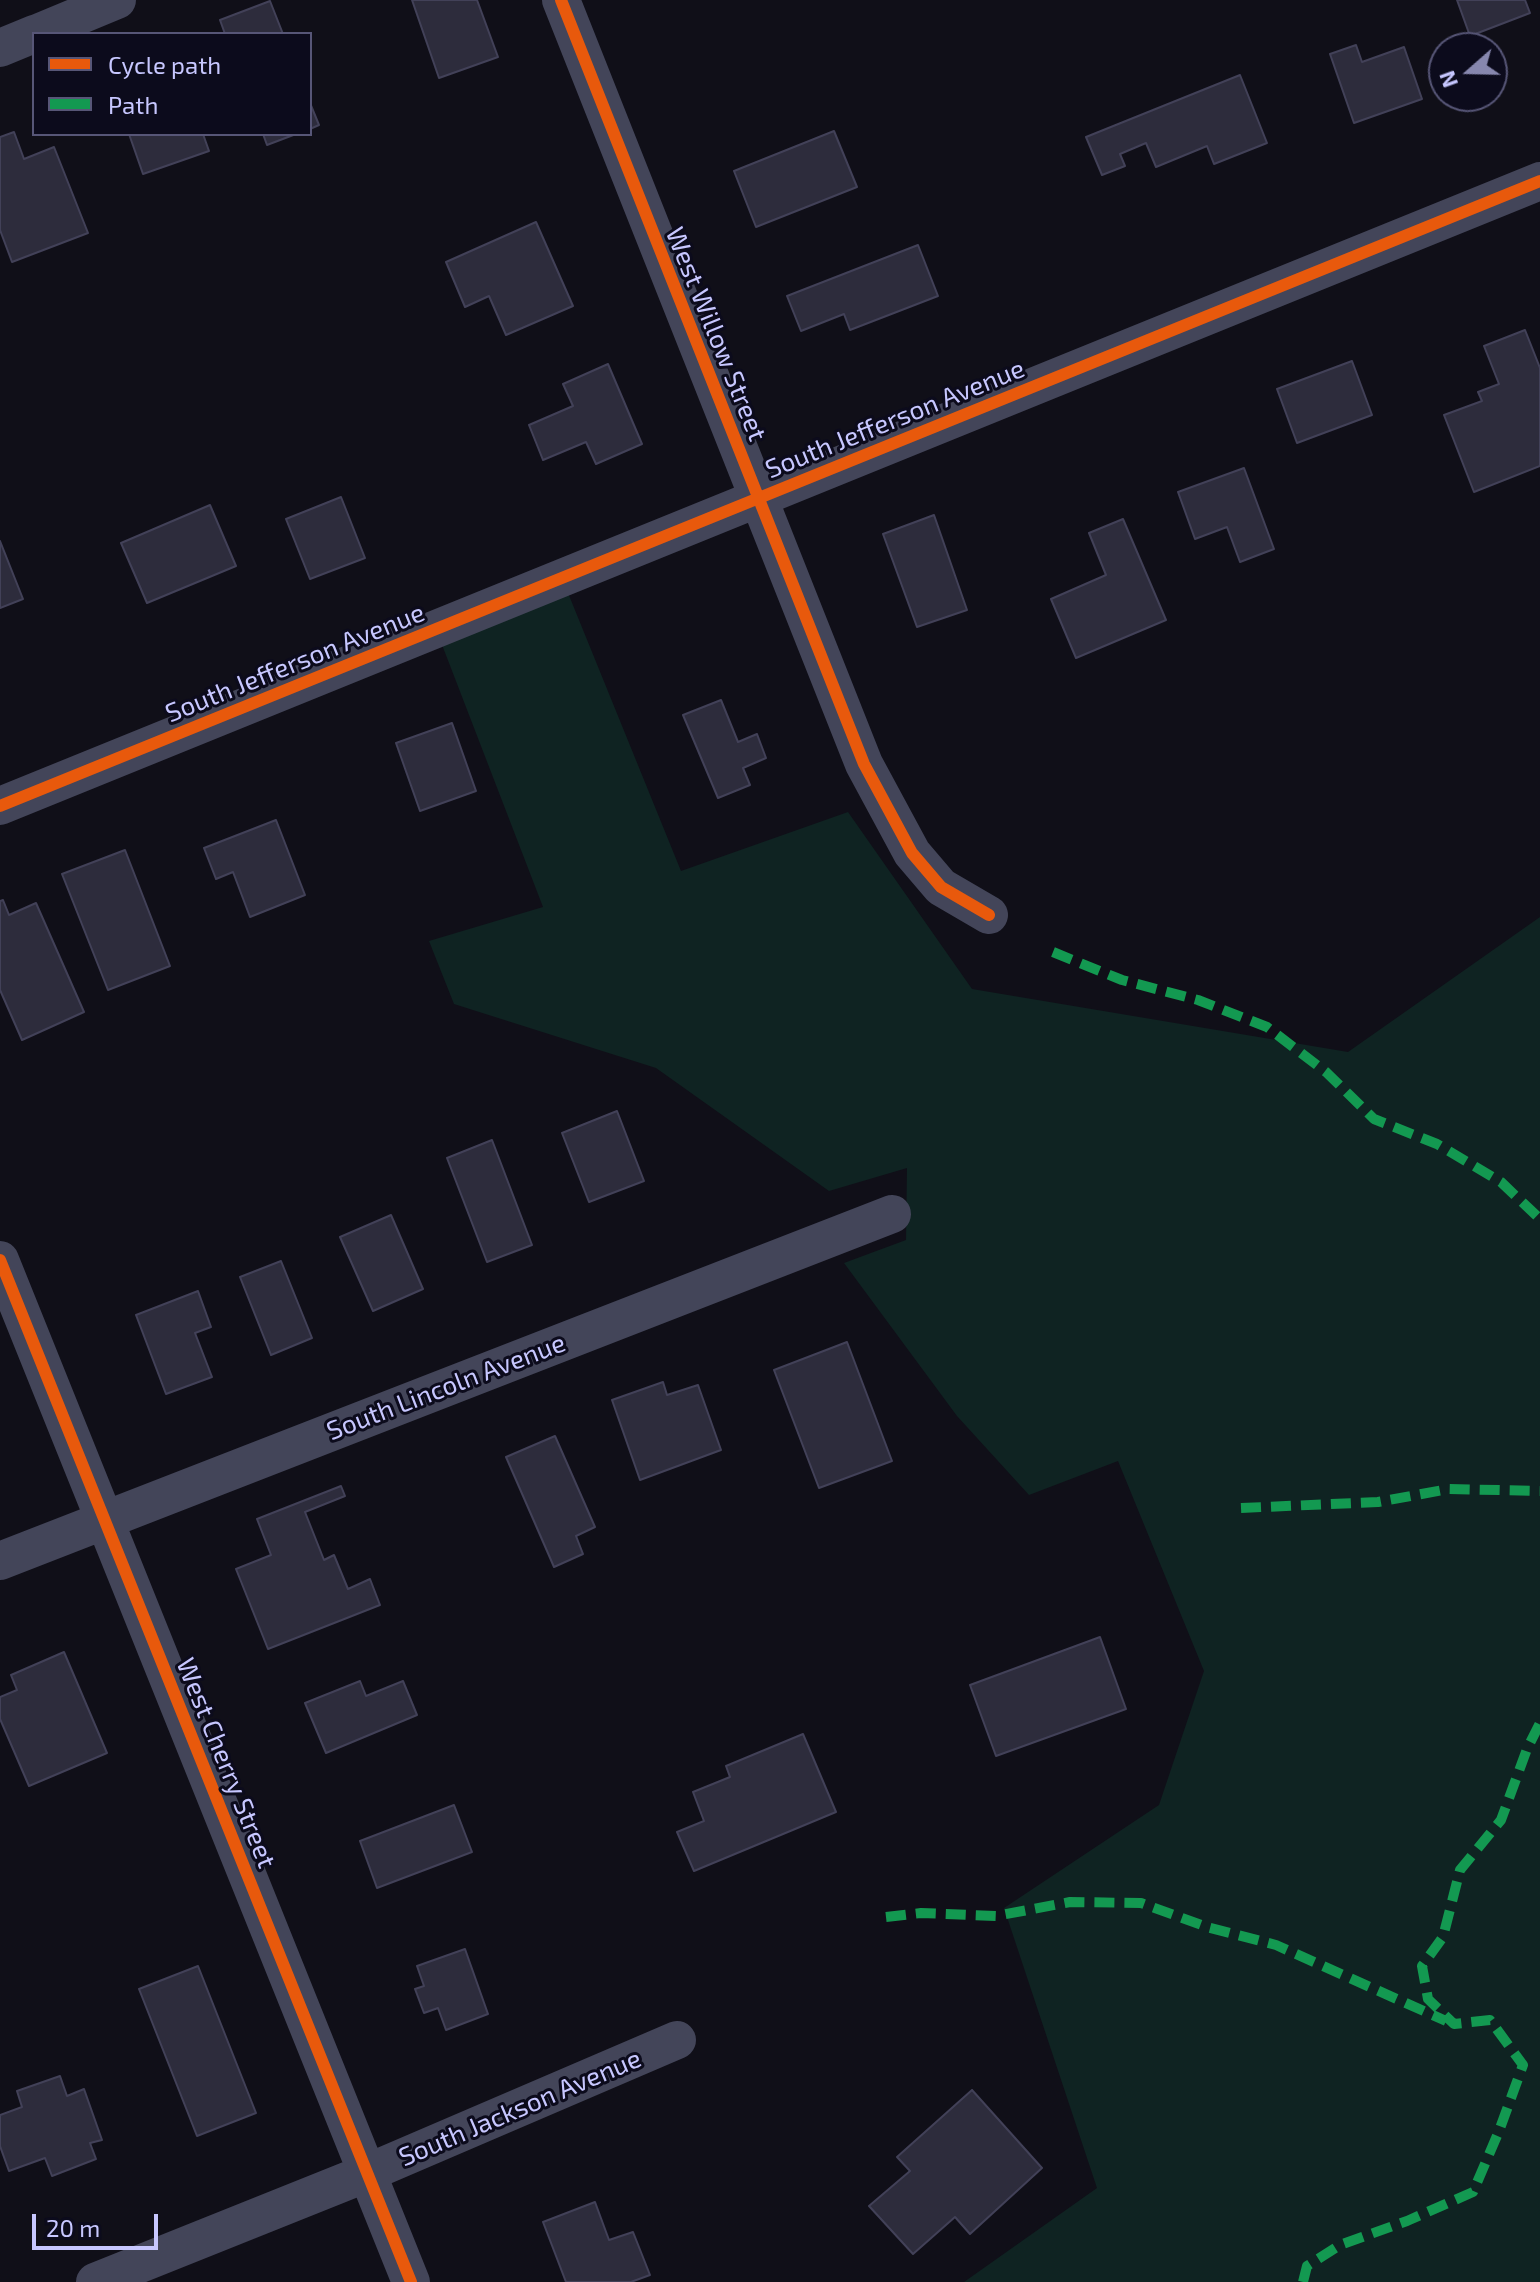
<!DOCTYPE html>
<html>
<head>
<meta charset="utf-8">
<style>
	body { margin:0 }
	#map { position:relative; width:1540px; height:2282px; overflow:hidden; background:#100f18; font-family:"Exo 2",sans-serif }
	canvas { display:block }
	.legend { position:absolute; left:32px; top:32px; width:280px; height:104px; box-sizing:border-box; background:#0c0b1c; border:2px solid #575677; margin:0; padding:10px 14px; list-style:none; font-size:24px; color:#c7c7ff }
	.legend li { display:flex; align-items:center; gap:16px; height:40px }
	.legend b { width:40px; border:2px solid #575677 }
	.north { position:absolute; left:1428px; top:32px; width:80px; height:80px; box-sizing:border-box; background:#0c0b1c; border:2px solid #575677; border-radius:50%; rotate:250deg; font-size:22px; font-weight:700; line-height:32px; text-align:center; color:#c7c7ff }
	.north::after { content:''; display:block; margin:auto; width:28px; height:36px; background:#8787ae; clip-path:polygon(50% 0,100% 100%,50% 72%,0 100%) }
	.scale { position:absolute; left:32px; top:2214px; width:126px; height:36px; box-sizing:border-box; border:4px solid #c7c7ff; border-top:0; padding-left:10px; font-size:24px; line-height:28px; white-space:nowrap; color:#c7c7ff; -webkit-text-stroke:6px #0c0b1c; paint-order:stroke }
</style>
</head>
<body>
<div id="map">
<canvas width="1540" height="2282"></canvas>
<ul class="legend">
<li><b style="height:10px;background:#e8590c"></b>Cycle path</li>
<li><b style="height:10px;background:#139951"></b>Path</li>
</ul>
<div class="north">N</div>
<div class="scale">20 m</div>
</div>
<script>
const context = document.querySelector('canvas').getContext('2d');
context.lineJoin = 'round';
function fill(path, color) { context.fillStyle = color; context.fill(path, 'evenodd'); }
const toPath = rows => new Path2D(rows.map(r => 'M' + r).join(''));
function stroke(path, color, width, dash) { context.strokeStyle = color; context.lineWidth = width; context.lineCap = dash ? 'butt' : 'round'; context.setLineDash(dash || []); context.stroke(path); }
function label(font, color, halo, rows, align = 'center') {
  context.font = font + ' "Exo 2",sans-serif'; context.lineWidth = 6; context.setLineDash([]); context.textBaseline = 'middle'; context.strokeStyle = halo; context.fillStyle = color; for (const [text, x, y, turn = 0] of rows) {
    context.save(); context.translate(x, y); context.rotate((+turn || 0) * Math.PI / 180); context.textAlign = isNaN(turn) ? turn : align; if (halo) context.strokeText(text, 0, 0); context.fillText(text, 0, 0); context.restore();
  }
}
const green = toPath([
	[566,588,681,871,848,812,972,989,1348,1052,1540,917,1540,2282,964,2282,1097,2188,1004,1908,1159,1805,1204,1671,1118,1461,1029,1495,957,1416,844,1263,906,1240,907,1168,829,1191,656,1068,454,1004,429,941,543,907,439,637]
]);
const building = toPath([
	[412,0,477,0,498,57,439,78,412,0],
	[1457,0,1525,0,1530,13,1470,36,1457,0],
	[270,1,283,34,225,34,220,20,270,1],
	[1356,45,1362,62,1404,47,1422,99,1354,123,1330,54,1356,45],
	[1240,75,1267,143,1214,164,1207,146,1156,167,1146,143,1120,154,1125,166,1102,175,1086,137,1240,75],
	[310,103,319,125,310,129,310,103],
	[834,131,857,187,756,227,734,171,834,131],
	[14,132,24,159,54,147,88,233,12,262,0,230,0,137,14,132],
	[129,134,203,134,209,151,143,174,129,134],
	[263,134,296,134,267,145,263,134],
	[536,222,573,306,506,335,489,296,465,307,446,262,536,222],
	[918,245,938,296,850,330,844,314,801,331,787,296,918,245],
	[1525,330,1540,368,1540,466,1474,492,1444,415,1482,401,1478,392,1499,384,1484,346,1525,330],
	[1352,361,1372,415,1297,443,1277,389,1352,361],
	[608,364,642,444,596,464,586,442,543,460,529,425,573,406,563,384,608,364],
	[1244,468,1274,549,1240,562,1227,527,1195,539,1178,492,1244,468],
	[341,497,365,558,310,579,286,519,341,497],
	[210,505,236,566,147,603,121,543,210,505],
	[934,515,967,610,917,627,883,534,934,515],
	[1123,519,1166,620,1076,658,1051,599,1106,575,1089,533,1123,519],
	[0,541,23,599,0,608,0,541],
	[721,700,738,742,757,734,766,758,743,768,750,785,718,798,683,715,721,700],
	[452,723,476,791,420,811,396,743,452,723],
	[276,820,305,895,250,917,233,872,216,879,204,848,276,820],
	[125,850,170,966,108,990,62,874,125,850],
	[3,900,9,915,36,903,84,1012,22,1040,0,990,0,901,3,900],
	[617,1111,644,1181,589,1202,562,1133,617,1111],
	[492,1140,532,1245,487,1262,447,1158,492,1140],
	[391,1215,423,1289,373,1311,340,1237,391,1215],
	[281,1261,312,1338,271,1355,240,1277,281,1261],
	[198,1291,211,1327,195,1333,212,1377,166,1394,136,1315,198,1291],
	[847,1342,892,1461,819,1488,774,1370,847,1342],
	[663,1382,667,1395,698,1385,721,1450,640,1480,612,1400,663,1382],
	[555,1436,595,1527,576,1536,583,1554,554,1567,506,1457,555,1436],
	[341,1486,345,1496,305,1512,324,1560,334,1555,348,1589,370,1579,380,1605,268,1649,236,1569,271,1555,257,1519,341,1486],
	[1100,1637,1126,1709,996,1756,970,1685,1100,1637],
	[64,1652,107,1753,29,1786,0,1719,0,1697,17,1690,11,1675,64,1652],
	[360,1681,366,1696,403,1681,417,1715,326,1753,305,1703,360,1681],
	[803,1734,836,1812,694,1871,677,1832,704,1821,693,1792,730,1777,726,1766,803,1734],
	[454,1805,472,1852,377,1888,360,1841,454,1805],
	[465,1949,488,2014,446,2030,438,2008,424,2013,415,1989,424,1986,417,1966,465,1949],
	[198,1966,256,2113,197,2136,139,1989,198,1966],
	[60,2076,67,2096,84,2089,102,2140,90,2143,96,2159,52,2176,45,2158,9,2171,0,2146,0,2115,22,2107,17,2091,60,2076],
	[972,2090,1042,2168,970,2234,955,2217,913,2254,869,2206,910,2171,897,2157,972,2090],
	[595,2202,609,2240,633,2232,650,2275,631,2282,566,2282,543,2222,595,2202]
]);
const street = toPath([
	[561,0,864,764,912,853,941,887,989,915],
	[35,34,117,0],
	[0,48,34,34],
	[0,806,1540,181],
	[0,1260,411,2282],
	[0,1561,892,1214],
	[95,2282,367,2173,677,2040]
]);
const quiet = toPath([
	[1053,952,1122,980,1198,1000,1267,1027,1326,1072,1374,1119,1437,1144,1501,1182,1540,1219],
	[1241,1508,1378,1502,1449,1489,1540,1491],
	[886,1917,921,1913,996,1916,1070,1902,1141,1903,1207,1927,1276,1945,1446,2021],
	[1303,2282,1307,2266,1340,2245,1407,2221,1473,2192,1499,2131,1523,2065,1490,2020,1454,2024,1428,1999,1422,1966,1443,1937,1460,1870,1501,1820,1527,1749,1540,1723]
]);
const cycleway = toPath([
	[561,0,864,764,912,853,941,887,989,915],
	[0,806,1540,181],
	[0,1260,411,2282]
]);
const streetNames = [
	["West Willow Street",716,334,68],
	["South Jefferson Avenue",895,419,-22],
	["South Jefferson Avenue",295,663,-22],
	["South Lincoln Avenue",446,1387,-21],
	["West Cherry Street",226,1763,68],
	["South Jackson Avenue",520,2108,-23]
];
fill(green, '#0f2322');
fill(building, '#2d2c3c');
stroke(building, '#424158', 2);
stroke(street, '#434559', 38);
stroke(quiet, '#139951', 10, [20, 10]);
stroke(cycleway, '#e8590c', 12);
label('26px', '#c7c7ff', '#0c0b1c', streetNames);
</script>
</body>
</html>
